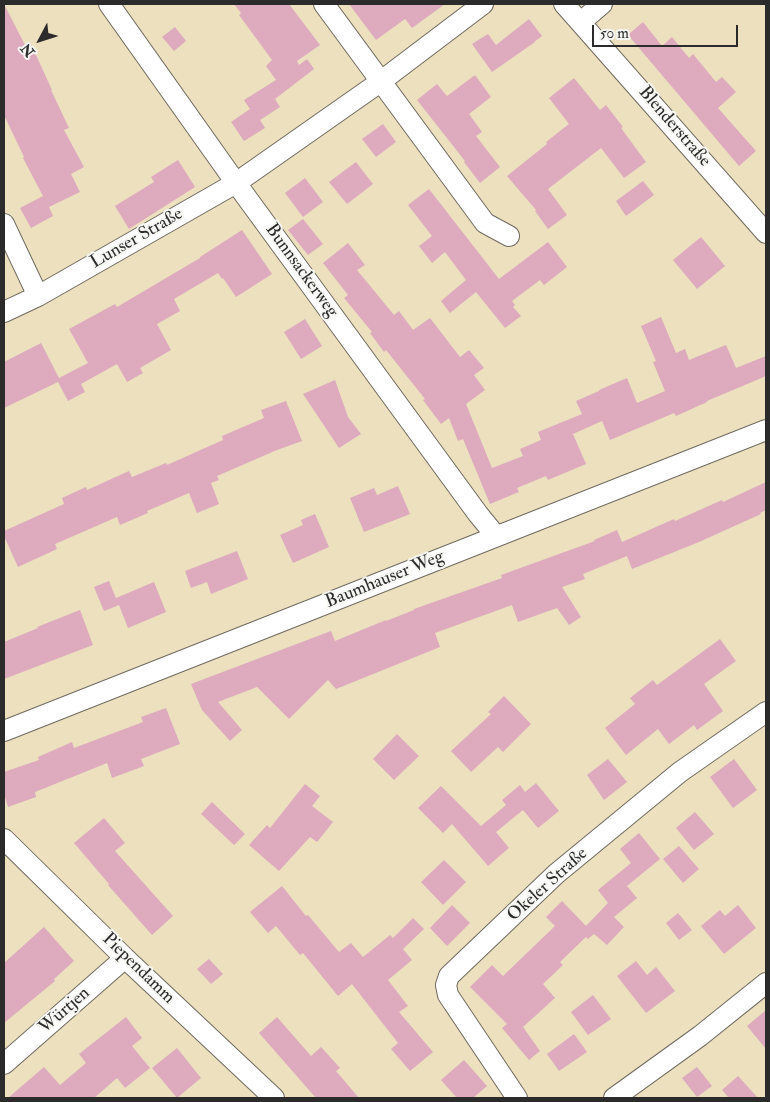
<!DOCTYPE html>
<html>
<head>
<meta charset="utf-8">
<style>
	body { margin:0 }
	#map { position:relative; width:770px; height:1102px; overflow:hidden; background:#ece0bf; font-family:"IM FELL Double Pica",serif }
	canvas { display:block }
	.frame { position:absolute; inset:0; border:5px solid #2b2b2b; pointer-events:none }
	.north { position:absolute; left:15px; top:15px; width:50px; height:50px; -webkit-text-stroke:4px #f6f6f2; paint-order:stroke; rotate:230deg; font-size:14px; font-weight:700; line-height:20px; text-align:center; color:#2b2b2b }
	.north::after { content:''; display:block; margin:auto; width:18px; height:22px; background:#2b2b2b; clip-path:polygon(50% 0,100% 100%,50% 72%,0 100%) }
	.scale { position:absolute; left:592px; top:25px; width:146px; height:22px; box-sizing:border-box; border:2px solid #2b2b2b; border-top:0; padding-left:6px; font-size:15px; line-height:18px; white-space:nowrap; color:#2b2b2b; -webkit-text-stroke:4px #f6f6f2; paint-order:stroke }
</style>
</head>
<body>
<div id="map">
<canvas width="770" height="1102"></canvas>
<div class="frame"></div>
<div class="north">N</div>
<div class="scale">50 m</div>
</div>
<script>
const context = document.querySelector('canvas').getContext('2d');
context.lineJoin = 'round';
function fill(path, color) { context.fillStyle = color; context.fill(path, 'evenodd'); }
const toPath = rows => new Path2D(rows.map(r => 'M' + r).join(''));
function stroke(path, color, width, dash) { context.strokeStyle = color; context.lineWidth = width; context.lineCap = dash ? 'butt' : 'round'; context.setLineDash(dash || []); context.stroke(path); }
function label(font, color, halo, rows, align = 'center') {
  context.font = font + ' "IM FELL Double Pica",serif'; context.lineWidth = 4; context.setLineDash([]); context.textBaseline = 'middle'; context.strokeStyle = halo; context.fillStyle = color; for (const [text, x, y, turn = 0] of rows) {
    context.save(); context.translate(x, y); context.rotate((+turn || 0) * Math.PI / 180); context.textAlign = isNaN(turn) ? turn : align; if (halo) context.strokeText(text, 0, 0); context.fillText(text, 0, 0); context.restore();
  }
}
const building = toPath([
	[4,4,25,45,30,42,52,90,51,90,69,128,64,130,84,167,71,174,80,192,49,207,53,216,31,228,20,208,43,196,44,198,23,158,24,157,4,115],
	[234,4,289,4,320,45,297,61,299,65,307,59,314,69,275,99,280,107,260,120,265,128,244,141,231,122,250,109,244,100,276,80,266,66,272,60,239,15,241,13],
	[349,4,445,4,412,28,405,19,376,40],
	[529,19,542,36,534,42,535,42,492,72,472,44,488,34,496,45],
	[643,22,662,46,672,37,689,58,693,54,716,82,722,77,736,92,718,108,756,151,739,166,628,35],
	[175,27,186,41,174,51,162,37],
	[475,75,491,97,469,114,482,132,476,136,500,167,480,183,464,162,465,161,417,100,437,84,447,96],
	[574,78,600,110,606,105,623,127,621,128,646,162,624,178,601,148,548,189,567,215,548,229,535,211,536,210,507,176,547,144,546,142,569,124,549,98],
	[383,124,396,142,376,157,362,139],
	[178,160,195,187,129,229,115,206,154,182,151,177],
	[356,162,373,184,347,204,329,182],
	[305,178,323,202,303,217,285,193],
	[643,181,654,195,626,216,616,201],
	[429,189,499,279,548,242,567,267,544,285,540,280,512,301,515,305,513,307,521,316,505,328,476,292,450,313,441,301,466,280,445,252,432,263,419,246,432,236,408,205],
	[303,219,323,244,308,255,288,230],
	[242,230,272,274,236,297,223,278,222,279,218,273,174,299,180,311,157,324,171,350,140,368,143,373,127,382,117,364,81,384,85,392,68,401,58,382,4,408,4,362,41,343,59,378,88,363,69,329,115,304,117,307,200,258,200,257],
	[701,237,725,266,697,289,673,260],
	[348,243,365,265,357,270,394,315,399,311,413,330,430,318,460,357,469,350,484,368,474,375,485,390,466,404,492,468,523,456,520,449,541,440,538,432,582,414,576,401,599,391,599,390,627,378,637,403,665,391,653,362,656,361,641,326,661,317,676,353,685,349,689,360,726,345,736,368,766,356,766,376,707,401,707,402,676,416,674,413,610,440,602,421,573,434,586,464,548,480,546,476,517,488,519,492,490,504,463,439,458,441,449,418,441,424,423,400,425,399,386,350,384,352,370,333,372,332,344,298,348,295,323,263],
	[305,319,322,346,301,359,284,332],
	[335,380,348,417,361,434,339,448,303,394],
	[286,401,302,441,277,450,217,476,219,480,211,483,219,504,197,513,189,493,147,511,148,513,120,525,117,517,55,544,57,549,18,567,4,536,4,531,64,504,62,498,86,487,87,490,129,471,132,477,166,463,167,465,223,440,222,436,264,418,261,410],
	[766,482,766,510,760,513,761,514,699,542,632,569,627,556,583,574,585,579,562,587,581,617,569,625,557,608,518,622,512,605,435,633,440,647,336,689,328,680,289,719,257,687,218,702,242,730,230,741,202,710,191,684,331,631,335,641,386,620,386,621,414,610,414,609,502,578,501,575,595,541,594,540,617,530,622,542,674,519,675,521,722,500,723,502],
	[398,486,410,514,364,532,350,498,374,488,377,495],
	[315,514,329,547,293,563,280,535,303,525,301,520],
	[237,551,248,579,211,594,207,582,191,588,185,571],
	[109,581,117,601,116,598,154,582,166,612,128,628,119,605,104,611,94,587],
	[80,610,93,645,4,679,4,642,38,628,37,627],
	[720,639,736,661,704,684,723,711,697,730,694,725,669,744,658,729,626,755,605,728,635,704,630,698,653,680,657,685],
	[504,696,531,724,503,752,498,747,471,772,451,751,491,714,488,712],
	[166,708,180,744,141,759,144,766,112,778,107,763,35,792,36,797,8,807,4,794,4,772,39,760,38,757,72,742,74,748,143,722,141,717],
	[397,734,419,756,394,780,373,759],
	[608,759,627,782,604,800,587,775],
	[734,759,757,790,733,808,710,777],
	[536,783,559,811,538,828,523,810,496,832,509,848,488,866,452,824,443,833,418,808,441,786,481,826,506,805,502,800,520,785,525,792],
	[305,784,320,796,312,806,333,822,317,842,310,837,279,871,249,845,267,825,270,828],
	[212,802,245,834,234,845,201,814],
	[695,812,714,834,694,850,676,828],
	[104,818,125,843,115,851,173,916,152,935,108,885,109,884,74,843],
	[639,833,660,859,627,886,637,898,614,917,624,927,607,945,594,934,588,939,586,937,560,962,563,965,543,984,555,998,523,1027,540,1051,529,1060,502,1028,507,1024,470,987,492,965,503,976,555,926,546,917,562,901,586,926,608,903,598,890,631,863,620,849],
	[679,846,699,869,683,883,663,859],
	[444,860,466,882,443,905,421,882],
	[282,886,306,916,308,915,339,952,351,943,363,957,390,935,393,938,413,918,424,929,403,949,412,960,388,980,408,1006,399,1012,433,1052,410,1071,391,1049,398,1043,352,984,338,996,303,953,300,955,276,926,268,933,250,912],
	[452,905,470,923,447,946,430,928],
	[738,905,756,928,724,954,701,926,720,910,725,916],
	[678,913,692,930,679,940,666,923],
	[44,927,74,961,54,979,55,981,4,1023,4,963],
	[209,959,223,974,211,984,197,969],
	[636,961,647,975,656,967,675,991,646,1013,617,976],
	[593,995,611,1019,588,1035,571,1012],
	[766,1010,766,1049,747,1026],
	[126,1017,142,1038,132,1046,150,1068,125,1088,117,1078,94,1098,8,1098,44,1067,60,1085,86,1063,79,1054],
	[277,1017,311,1056,321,1047,340,1068,336,1071,359,1098,316,1098,259,1033],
	[574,1034,587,1052,559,1071,547,1054],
	[177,1048,201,1078,177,1098,152,1068],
	[464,1060,487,1086,473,1098,457,1098,441,1080],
	[697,1067,712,1086,697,1097,682,1078],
	[738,1076,758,1098,729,1098,722,1090]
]);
const minor = toPath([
	[109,4,236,183,478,514,496,536],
	[324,4,485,223,509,236],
	[564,4,766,233],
	[581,22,602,4],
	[4,224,38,296],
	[4,312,38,296,236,183,380,82,483,4],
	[4,731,766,430],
	[4,839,125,958,274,1098],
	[4,1064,125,958],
	[517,1098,448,995,446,985,449,976,556,874,680,772,766,712],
	[614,1098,700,1036,766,983]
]);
const streetNames = [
	["Blenderstraße",674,127,49],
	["Lunser Straße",137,239,-30],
	["Bunnsackerweg",301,271,54],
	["Baumhauser Weg",385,580,-22],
	["Okeler Straße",548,885,-42],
	["Piependamm",138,969,44],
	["Würtjen",65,1011,-41]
];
fill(building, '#ddaabe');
stroke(minor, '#6f6a5f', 22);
stroke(minor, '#fff', 20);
label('18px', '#2b2b2b', '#f6f6f2', streetNames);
</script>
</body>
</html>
